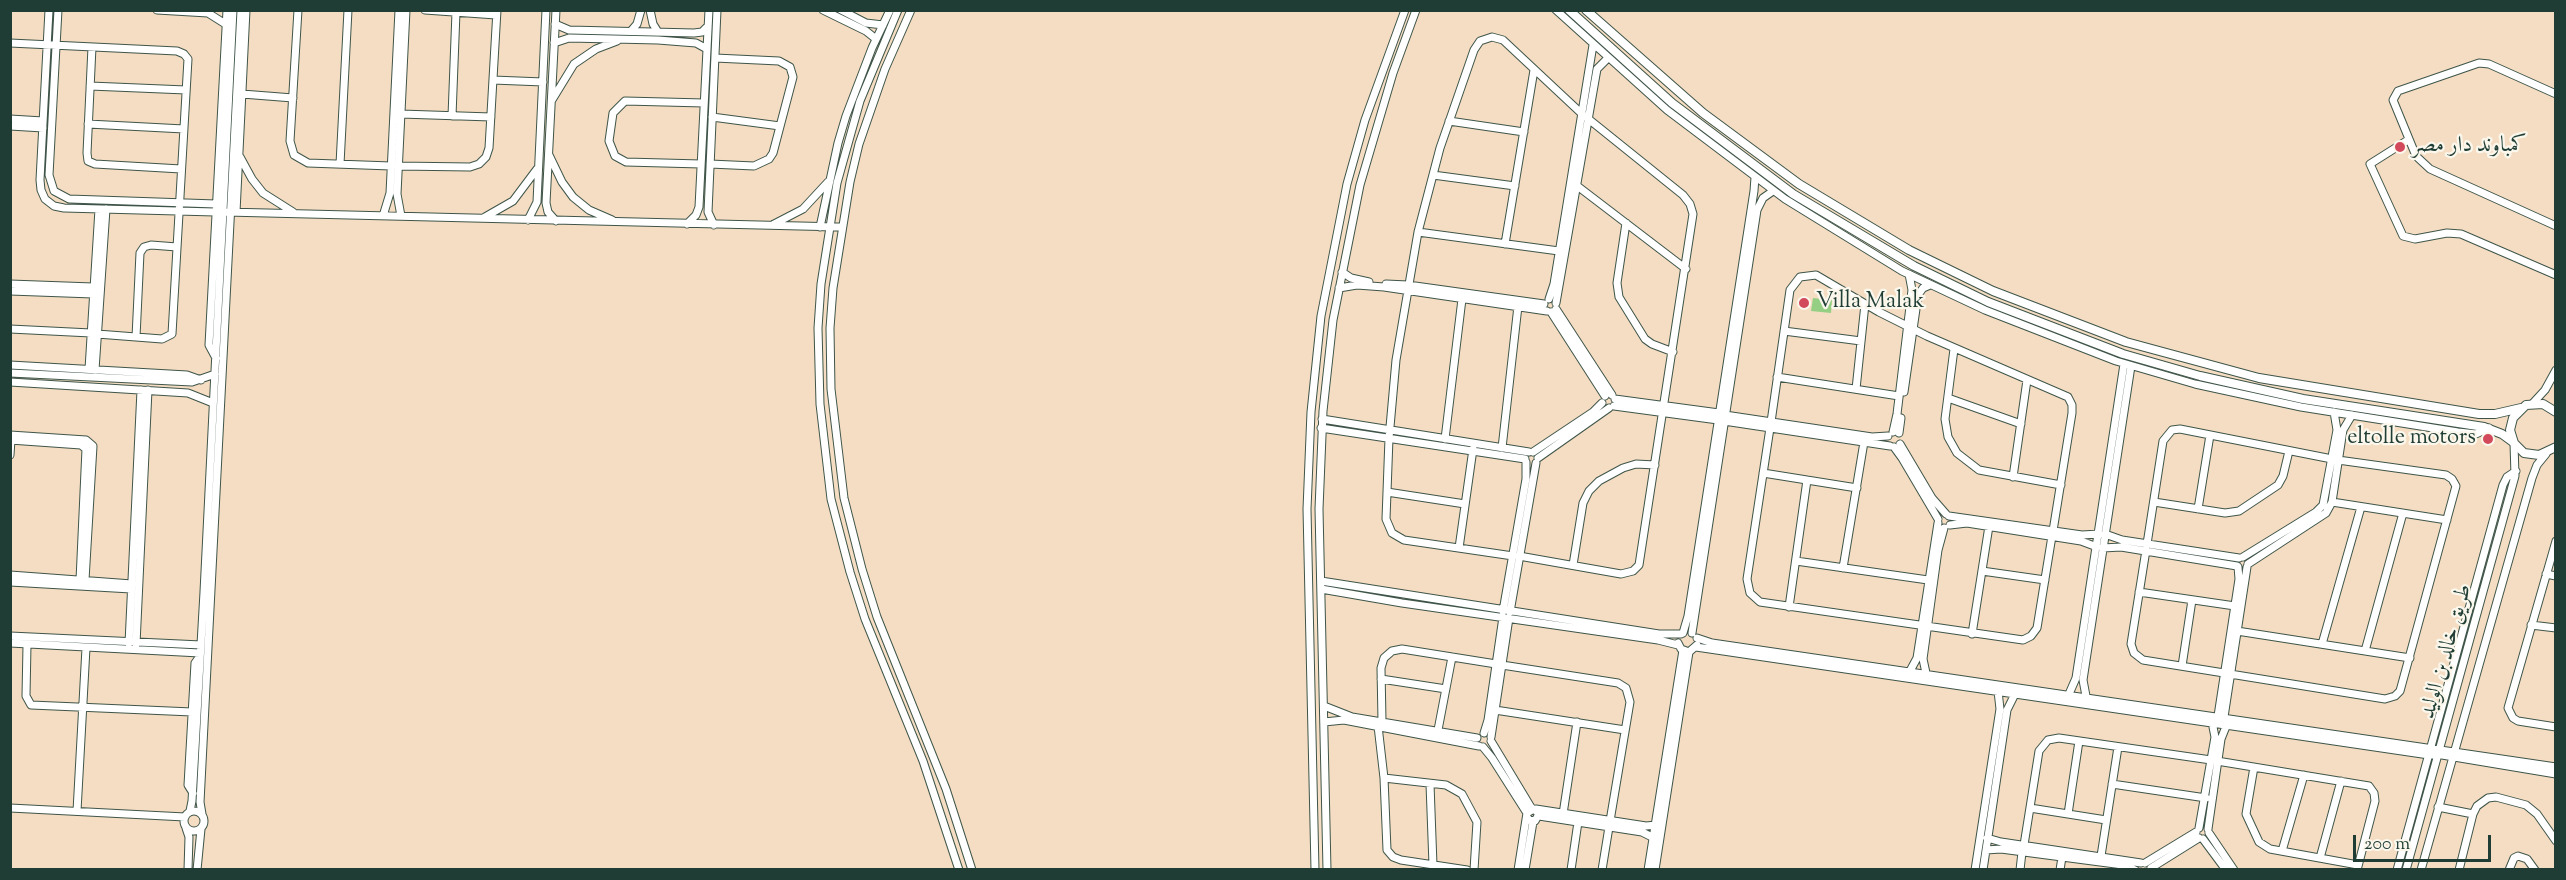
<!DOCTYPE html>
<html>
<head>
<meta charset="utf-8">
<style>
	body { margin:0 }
	#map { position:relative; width:2566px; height:880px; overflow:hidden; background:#f4ddc2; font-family:"Sorts Mill Goudy",serif }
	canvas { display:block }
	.frame { position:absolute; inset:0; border:12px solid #1f3d34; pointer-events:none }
	.scale { position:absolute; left:2353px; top:835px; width:138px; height:27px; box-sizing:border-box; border:3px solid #1f3d34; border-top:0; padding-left:8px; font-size:18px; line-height:21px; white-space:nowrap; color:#1f3d34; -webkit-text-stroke:4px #fbf7ec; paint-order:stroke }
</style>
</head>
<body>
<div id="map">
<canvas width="2566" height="880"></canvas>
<div class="frame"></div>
<div class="scale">200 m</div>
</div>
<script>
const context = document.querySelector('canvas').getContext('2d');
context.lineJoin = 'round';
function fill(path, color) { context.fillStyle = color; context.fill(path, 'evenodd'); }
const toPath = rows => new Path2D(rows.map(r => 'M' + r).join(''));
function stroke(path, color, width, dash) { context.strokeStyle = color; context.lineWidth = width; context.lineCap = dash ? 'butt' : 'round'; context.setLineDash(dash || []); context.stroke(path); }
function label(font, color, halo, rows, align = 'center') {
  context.font = font + ' "Sorts Mill Goudy",Amiri,serif'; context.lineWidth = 4.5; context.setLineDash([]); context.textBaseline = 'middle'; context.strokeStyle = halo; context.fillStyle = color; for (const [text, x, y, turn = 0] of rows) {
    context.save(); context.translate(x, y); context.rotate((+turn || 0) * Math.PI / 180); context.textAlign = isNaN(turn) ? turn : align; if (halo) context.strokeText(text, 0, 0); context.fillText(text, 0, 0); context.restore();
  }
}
const green = toPath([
	[1813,298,1832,300,1831,313,1811,311]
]);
const minor = toPath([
	[49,10,40,180,41,190,45,199,54,206,64,208,215,212],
	[58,10,49,175,54,191,69,199,216,204],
	[157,10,208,13,227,25],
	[298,10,290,141,294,155,308,163,391,166],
	[425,10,496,15],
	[556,10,546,203,548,212,556,221],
	[650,10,653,24,658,32],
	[823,10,866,31,876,39],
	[841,10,866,23,883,25],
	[898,10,860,101,837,183,821,284,818,328,820,404,831,499,850,572,865,619,923,761,959,870],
	[911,10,885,69,859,144,850,182,833,288,830,328,831,389,844,498,862,569,877,617,946,789,972,870],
	[1556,10,1667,110,1785,199,1902,271,1985,310,2116,361,2195,384,2301,407,2458,432,2476,434,2489,428],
	[555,24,569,30,694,33,702,32,708,26],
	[631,31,637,24,641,10],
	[10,43,177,51,184,54,188,59,172,334,162,339,97,334],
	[554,43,569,38,658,40,696,43,707,49],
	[92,47,87,153,88,161,95,164,181,169],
	[493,80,543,82],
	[90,86,186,90],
	[242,94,293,98],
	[2556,94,2489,64,2479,63,2398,91,2393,100,2416,156,2430,169,2556,226],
	[552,100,574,64,596,49,617,41],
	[401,114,491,117],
	[452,116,456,12],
	[712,117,780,126],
	[10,119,43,121],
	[1449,121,1524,132],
	[88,124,184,129],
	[10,126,43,128],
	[2408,140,2370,164,2403,236,2415,239,2447,233,2461,234,2556,275],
	[549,155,562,182,573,197,589,210,612,220],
	[240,157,252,179,263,193,293,212],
	[340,164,348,10],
	[701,164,626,162,615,156,609,141,613,113,625,101,704,103],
	[710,164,754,166,769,159,773,153,793,77,790,67,779,61,715,58],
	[398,166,470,167,479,164,486,157,489,148,497,10],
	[1433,175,1515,186],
	[1576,185,1686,269],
	[226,212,841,227],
	[236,212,246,10],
	[383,216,390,193,399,10],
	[401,216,397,194,406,10],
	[485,217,513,201,537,169],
	[528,220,537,202,546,10],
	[1626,223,1617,283,1619,297,1645,339,1652,344,1673,352],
	[687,224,696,215,699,207,709,10],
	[774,224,803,209,828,182],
	[714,225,708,212,717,10],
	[820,227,838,143,846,116,872,48,890,10],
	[1418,232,1559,251],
	[1505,244,1534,70],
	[1342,272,1351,278,1369,282],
	[10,284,93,287],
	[1386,284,1408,285,1544,304],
	[1339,288,1357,285,1384,287,1547,311],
	[10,291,93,294],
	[1549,299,1554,284,1593,45],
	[1556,303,1597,69,1608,58],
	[1556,309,1612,395],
	[1551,312,1605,396],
	[10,329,91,333],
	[1784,331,1861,341],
	[136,337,140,253,144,247,151,245,177,247],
	[1954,349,1945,419,1948,437,1957,453,1979,470,2061,485],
	[216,358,209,345,227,10],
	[10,365,187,375,201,380],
	[89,369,99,209],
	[95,370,106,209],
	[10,373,192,382,215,374],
	[1777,377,1899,396],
	[10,382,188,393,213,403],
	[1856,389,1865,304],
	[1904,392,1918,295,1923,288,1930,285],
	[1948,398,2021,424],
	[1615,399,1719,413],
	[2533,403,2545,390,2556,370],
	[1614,406,1718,420],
	[1725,415,1872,437,1888,436],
	[1322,419,1529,452],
	[1724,421,1890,446],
	[1771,422,1790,290,1800,277,1816,275,1879,312,1927,336,2068,397,2072,405,2072,413,2053,531],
	[1321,428,1525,459],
	[1770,428,1747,579,1750,593,1760,602,2023,640,2031,636,2037,628,2052,536],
	[1893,432,1897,414,1912,290,1909,274],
	[1899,433,1901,418],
	[10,435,86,440,93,446,85,580],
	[1445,439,1462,299],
	[10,440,81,445,86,449,80,580],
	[1900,444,1932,498,1946,514],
	[1894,447,1902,458,1938,519],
	[1502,448,1518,306],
	[1533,452,1593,412,1602,403],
	[10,455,11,440],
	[1538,458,1609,408],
	[1763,473,1857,488],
	[2013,477,2027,380],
	[1387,492,1465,504],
	[2154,502,2225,513,2239,511,2278,485,2283,476,2289,451],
	[2332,502,2447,520],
	[2198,509,2210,435],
	[1949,516,2082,535,2099,534],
	[1950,525,1967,523,2081,541,2097,547],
	[2105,534,2122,540,2239,558],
	[2556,541,2508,708,2513,718,2518,721,2556,727],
	[2147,544,2163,441,2172,430,2180,429,2332,459],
	[1459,548,1473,449],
	[2103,548,2121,547,2237,566],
	[2146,550,2131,644,2134,653,2143,660,2224,673],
	[1513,556,1404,540,1392,533,1386,519,1389,438,1396,360,1418,232,1440,148,1474,50,1480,41,1492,37,1503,40,1581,113,1683,195,1690,204,1693,214,1639,565,1633,571,1621,574,1519,556],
	[2243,557,2316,512,2323,505,2337,430,2334,412],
	[1796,561,1928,580],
	[2248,564,2326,513,2332,502,2343,430,2352,415],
	[1573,565,1583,503,1589,491,1599,481,1623,468,1636,464,1655,465],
	[1843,568,1864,442],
	[1982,571,2045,580],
	[2546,574,2556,576],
	[10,575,132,584],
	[1321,581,1659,634,1681,634],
	[10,582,131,589],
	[1321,589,1402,603,1658,640,1678,645],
	[2139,592,2235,606],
	[1789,607,1807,480],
	[1503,611,1526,479,1526,462],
	[1510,612,1536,463],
	[2531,625,2556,628],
	[2237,631,2410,658],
	[1683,633,1688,616,1754,191,1755,177],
	[1692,633,1757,210,1763,198,1773,191],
	[1972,634,1989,526],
	[10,636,201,645],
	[1697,638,1712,643,2556,767],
	[10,643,200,653],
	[129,643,141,390],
	[1678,643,1681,649,1689,652],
	[136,644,148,390],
	[2322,644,2361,507],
	[27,645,26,696,31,705,192,712],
	[1696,647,2429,755,2442,755,2556,774],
	[2365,651,2403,513],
	[1502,665,1618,683,1626,688,1630,702,1610,821],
	[2182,666,2192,600],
	[1910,671,1917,658,1938,523],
	[1926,673,1923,659,1938,550,1944,528],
	[2230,674,2385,699,2395,696,2400,691,2456,486,2452,479,2446,475,2338,460],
	[1381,679,1446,689],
	[2069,694,2076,678,2124,364],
	[2086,696,2083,680,2131,366],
	[1324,706,1352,717,1477,738],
	[1495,710,1625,730],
	[2218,716,2239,579,2238,567],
	[2224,717,2247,567],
	[1382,721,1381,668,1384,658,1392,651,1402,649,1496,664],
	[1324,722,1344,720,1479,746],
	[1378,726,1384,778,1387,850,1393,857,1401,860,1467,870],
	[1438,730,1452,657],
	[1484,733,1488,720,1503,617],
	[1491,737,1509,618],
	[1491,741,1532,809],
	[1483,747,1492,758,1527,813],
	[2217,761,2369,786,2374,793,2375,801,2357,870],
	[2254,767,2246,814,2259,842,2270,849,2358,865],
	[1384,778,1446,785,1462,794,1477,822,1474,870],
	[1430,784,1433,865],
	[2112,784,2206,798],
	[193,793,188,785,195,663,200,656],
	[2438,807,2473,814],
	[10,808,185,817],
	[2030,808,2106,820],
	[1536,809,1646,826,1656,825],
	'184 821a10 10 0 1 1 20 0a10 10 0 1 1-20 0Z',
	[77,811,86,648],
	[190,811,192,801,204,592,233,10],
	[202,814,200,802,241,10],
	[1563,814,1577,722],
	[2068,814,2079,741],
	[1539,816,1642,832,1654,838],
	[186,828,189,837,188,870],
	[2199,828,2215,737,2212,722],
	[2208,829,2221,739,2227,724],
	[2209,833,2234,870],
	[1987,838,2001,842,2141,863],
	[2203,839,2226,870],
	[2024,845,2039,751,2048,740,2059,738,2211,760],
	[1986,850,2001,849,2123,865,2135,870],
	[2282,851,2304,775],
	[2101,856,2118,747],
	[2320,858,2341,781],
	[2145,863,2196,832],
	[2151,868,2199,838],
	[197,870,201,829],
	[1315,870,1307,509,1311,412,1321,316,1347,184,1365,120,1405,10],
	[1327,870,1319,509,1323,411,1333,320,1360,185,1393,73,1416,10],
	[1518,870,1527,813,1534,809,1539,814,1535,821,1529,820,1527,817],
	[1525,870,1533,822],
	[1571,870,1578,822],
	[1602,870,1609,827],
	[1648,870,1683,650],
	[1655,870,1689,652,1697,645],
	[1975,870,2000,709,1998,691],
	[1983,870,2007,710,2015,694],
	[2020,870,2022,852],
	[2060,870,2062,857],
	[2397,870,2503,485,2507,477,2516,471],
	[2406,870,2515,476,2514,443],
	[2421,870,2532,478,2537,465,2546,454],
	[2459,870,2473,814,2477,806,2488,798,2496,797,2526,805,2537,814,2556,841],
	[2509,870,2514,858,2518,856,2527,859,2535,870]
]);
const major = toPath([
	[1569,10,1672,103,1793,194,1914,266,1988,302,2123,354,2200,376,2303,399,2484,427,2502,434,2513,442],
	[1586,10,1703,113,1799,184,1909,250,1993,291,2126,342,2259,378,2479,414,2495,414,2521,408],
	[2556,412,2543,404,2526,405,2513,418,2510,430,2514,443,2524,453,2539,455,2556,447]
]);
const markers = [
	[2400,147,6,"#d1495b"],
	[1804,303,6,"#d1495b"],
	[2488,439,6,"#d1495b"]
];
const poiNames = [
	["كمباوند دار مصر",2412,147],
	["Villa Malak",1816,303],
	["eltolle motors",2476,439,"right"]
];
const streetNames = [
	["طريق خالد بن الوليد",2448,652,-74]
];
fill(green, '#95cf83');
stroke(minor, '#3f5549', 9);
stroke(major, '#3f5549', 10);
stroke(minor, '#fff', 7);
stroke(major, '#fff', 8);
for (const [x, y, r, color] of markers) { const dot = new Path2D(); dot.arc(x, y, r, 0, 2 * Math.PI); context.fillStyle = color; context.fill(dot); stroke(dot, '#fbf7ec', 2); }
label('22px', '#1f3d34', '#fbf7ec', poiNames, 'left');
label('22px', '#1f3d34', '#fbf7ec', streetNames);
</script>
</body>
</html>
